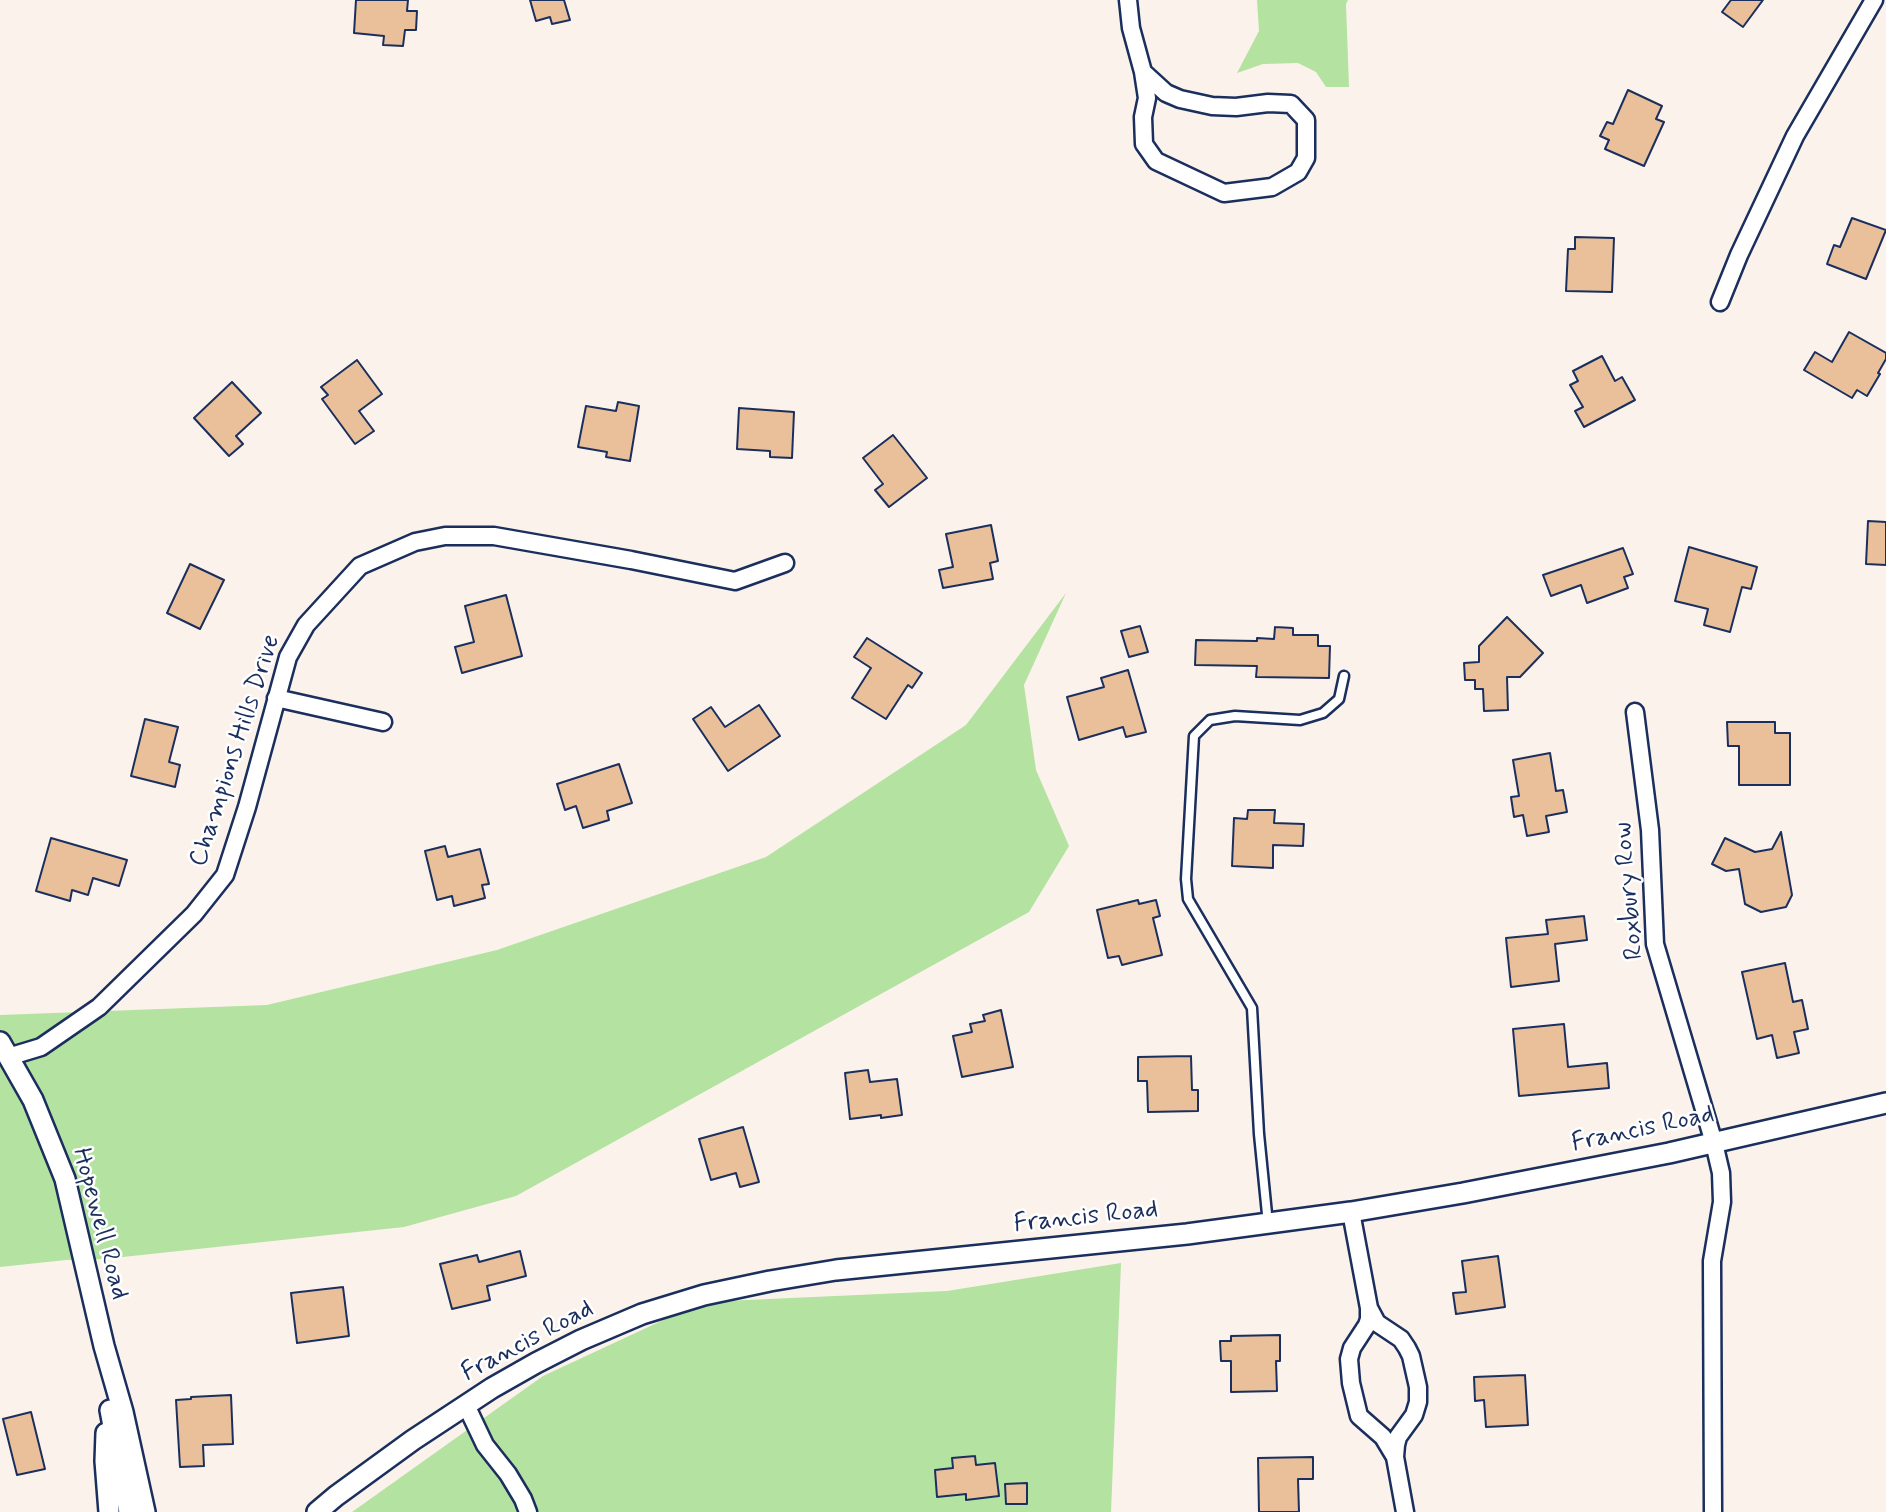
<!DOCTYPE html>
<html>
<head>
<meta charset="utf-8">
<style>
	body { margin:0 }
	canvas { display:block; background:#fbf2eb }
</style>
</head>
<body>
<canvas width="1886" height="1512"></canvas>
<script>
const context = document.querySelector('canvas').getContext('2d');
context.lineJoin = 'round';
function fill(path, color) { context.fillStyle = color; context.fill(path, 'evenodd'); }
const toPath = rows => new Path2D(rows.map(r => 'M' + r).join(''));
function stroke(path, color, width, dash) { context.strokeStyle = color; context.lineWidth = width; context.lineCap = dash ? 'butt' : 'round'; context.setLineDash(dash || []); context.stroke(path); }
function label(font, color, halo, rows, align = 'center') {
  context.font = font + ' Mynerve,sans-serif'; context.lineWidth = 5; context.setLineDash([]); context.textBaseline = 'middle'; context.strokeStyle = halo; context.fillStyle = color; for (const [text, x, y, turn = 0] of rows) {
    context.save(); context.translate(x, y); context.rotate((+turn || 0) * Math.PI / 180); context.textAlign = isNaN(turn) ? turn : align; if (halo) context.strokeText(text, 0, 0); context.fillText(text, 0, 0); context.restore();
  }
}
const green = toPath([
	[1257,0,1348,0,1346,4,1349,87,1326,87,1316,72,1298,63,1263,64,1237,73,1259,31],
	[1066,593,1024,685,1036,770,1069,846,1029,912,516,1196,404,1227,104,1259,66,1260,0,1267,0,1015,267,1005,497,950,766,857,966,725],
	[1121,1263,1111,1512,352,1512,543,1376,702,1302,947,1291]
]);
const building = toPath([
	[356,0,408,0,407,11,417,11,416,30,405,30,403,46,383,45,384,36,354,33,356,0],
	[530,0,564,0,570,20,552,24,550,17,536,21,530,0],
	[1731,0,1763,0,1743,27,1722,12,1731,0],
	[1628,90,1662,106,1656,119,1664,122,1644,166,1605,149,1609,140,1600,136,1607,122,1613,124,1628,90],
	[1852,218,1886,230,1866,279,1827,264,1834,245,1840,247,1852,218],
	[1575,237,1614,238,1612,292,1566,291,1568,249,1575,249,1575,237],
	[1849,332,1886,353,1886,359,1878,373,1880,374,1867,396,1857,390,1852,398,1804,370,1815,352,1832,362,1849,332],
	[1602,356,1615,381,1622,377,1635,400,1584,427,1575,411,1583,407,1570,385,1578,381,1573,371,1602,356],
	[357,360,382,394,359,411,374,431,355,444,322,399,328,395,321,387,357,360],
	[232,382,261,413,236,436,243,444,229,456,194,418,232,382],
	[618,402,639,406,630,461,606,457,607,452,578,447,586,406,616,411,618,402],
	[739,408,794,412,792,458,770,457,770,451,737,449,739,408],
	[893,435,927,478,889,507,875,490,883,484,863,458,893,435],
	[1868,521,1886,522,1886,565,1866,564,1868,521],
	[991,525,998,561,990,563,993,579,943,588,939,570,953,567,946,534,991,525],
	[1689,547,1757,567,1751,589,1742,587,1730,632,1704,625,1708,609,1675,601,1689,547],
	[1623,548,1633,574,1624,577,1628,588,1587,603,1581,585,1551,596,1543,575,1623,548],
	[190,564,224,580,200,629,167,613,190,564],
	[506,595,522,656,462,673,455,647,474,642,465,606,506,595],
	[1507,617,1543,653,1520,677,1507,677,1508,710,1484,711,1483,689,1475,689,1475,680,1465,680,1464,663,1479,662,1479,646,1507,617],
	[1140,626,1148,652,1129,657,1121,631,1140,626],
	[1275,627,1293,628,1293,635,1318,635,1318,646,1330,646,1329,678,1256,677,1257,666,1195,665,1196,640,1257,641,1257,638,1274,639,1275,627],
	[867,638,922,673,912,688,908,685,886,719,852,698,871,668,854,657,867,638],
	[1128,670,1146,732,1126,737,1123,727,1079,740,1067,697,1104,687,1101,678,1128,670],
	[759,705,780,736,728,771,693,719,711,707,725,727,759,705],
	[145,719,178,727,169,762,180,765,175,787,131,776,145,719],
	[1727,722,1775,722,1775,733,1790,733,1790,785,1739,785,1739,746,1728,746,1727,722],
	[1550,753,1556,791,1563,790,1567,812,1546,816,1549,832,1527,836,1523,815,1514,817,1511,797,1519,796,1513,760,1550,753],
	[619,764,632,803,607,811,609,820,583,828,576,806,565,810,557,784,619,764],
	[1248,810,1275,810,1274,823,1304,824,1303,846,1273,845,1273,868,1232,866,1234,818,1247,819,1248,810],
	[1781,832,1792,895,1786,907,1761,912,1745,904,1739,869,1726,871,1712,864,1725,838,1755,852,1772,849,1781,832],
	[51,838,127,860,119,886,93,878,88,895,72,890,70,901,36,891,51,838],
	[445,846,448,857,480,849,489,884,482,885,485,898,454,906,452,896,437,900,425,851,445,846],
	[1138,900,1139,904,1156,900,1160,916,1153,918,1162,955,1122,965,1119,956,1108,958,1097,910,1138,900],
	[1584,916,1587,940,1555,944,1559,981,1511,987,1506,938,1548,934,1546,920,1584,916],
	[1785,963,1793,1002,1802,1000,1808,1029,1794,1032,1799,1053,1777,1058,1772,1035,1757,1039,1742,972,1785,963],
	[1001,1010,1013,1067,962,1077,953,1036,972,1032,970,1024,985,1021,983,1015,1001,1010],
	[1564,1024,1568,1067,1607,1063,1609,1088,1519,1096,1513,1029,1564,1024],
	[1191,1056,1192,1090,1198,1090,1198,1111,1148,1112,1147,1081,1138,1081,1138,1057,1191,1056],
	[868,1070,870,1082,897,1079,902,1115,881,1118,881,1115,850,1119,845,1073,868,1070],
	[743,1127,759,1182,740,1187,736,1173,711,1180,699,1139,743,1127],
	[520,1251,526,1276,487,1286,490,1300,452,1309,440,1264,477,1255,479,1262,520,1251],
	[1498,1256,1505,1307,1456,1314,1453,1293,1466,1292,1462,1261,1498,1256],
	[343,1287,349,1336,297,1343,291,1293,343,1287],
	[1280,1335,1280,1361,1276,1361,1277,1391,1231,1392,1231,1361,1221,1361,1220,1341,1231,1341,1231,1336,1280,1335],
	[1525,1375,1528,1425,1486,1427,1484,1400,1475,1401,1474,1377,1525,1375],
	[231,1395,233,1444,203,1445,204,1466,180,1467,176,1400,191,1399,191,1397,231,1395],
	[31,1412,45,1469,17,1475,3,1419,31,1412],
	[975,1456,976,1465,995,1463,999,1496,966,1500,966,1494,937,1497,935,1470,953,1468,952,1458,975,1456],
	[1313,1457,1313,1479,1298,1479,1299,1512,1259,1512,1258,1458,1313,1457],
	[1027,1483,1027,1504,1006,1504,1005,1484,1027,1483]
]);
const service = toPath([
	[1268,1224,1259,1134,1252,1008,1188,899,1186,879,1194,736,1210,720,1235,716,1300,720,1323,713,1339,699,1344,676]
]);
const minor = toPath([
	[1128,0,1131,28,1143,72,1147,98,1143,117,1144,144,1156,161,1224,193,1272,187,1298,172,1306,158,1306,120,1291,104,1268,103,1236,107,1212,106,1180,99,1166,93,1143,72],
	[1720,302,1739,255,1795,136,1874,0],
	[276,698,383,722],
	[1635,712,1650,830,1655,944,1714,1143,1721,1173,1722,1202,1712,1261,1713,1512],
	[8,1057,41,1047,99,1007,194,914,225,875,247,807,288,657,306,625,360,566,415,542,445,536,494,536,631,560,735,581,785,563],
	[1351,1212,1369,1308,1369,1319,1367,1325,1352,1348,1349,1359,1351,1383,1359,1416,1383,1437,1395,1457],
	[1369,1308,1377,1323,1401,1339,1407,1348,1411,1356,1418,1387,1418,1402,1414,1415,1398,1437,1396,1445,1395,1457,1405,1512],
	[466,1405,485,1445,508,1474,523,1499,528,1512]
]);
const tertiary = toPath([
	[0,1042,33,1100,65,1179,104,1346,123,1412,145,1512],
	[110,1410,129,1512],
	[106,1433,105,1461,109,1512],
	[317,1512,336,1496,413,1440,492,1388,536,1363,581,1340,642,1314,704,1295,770,1281,836,1270,1187,1234,1351,1212,1463,1193,1669,1153,1886,1103]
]);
const streetNames = [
	["Champions Hills Drive",236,751,-72],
	["Roxbury Row",1630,891,-95],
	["Francis Road",1643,1130,-12],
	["Francis Road",1086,1218,-6],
	["Hopewell Road",99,1224,75],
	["Francis Road",528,1342,-28]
];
fill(green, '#b4e2a1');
fill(building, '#e9c099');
stroke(building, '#1b2f5e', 2);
stroke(service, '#1b2f5e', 13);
stroke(minor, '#1b2f5e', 21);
stroke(tertiary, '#1b2f5e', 24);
stroke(service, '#fff', 8);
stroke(minor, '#fff', 16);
stroke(tertiary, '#fff', 19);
label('26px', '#1b2f5e', '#fff', streetNames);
</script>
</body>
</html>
